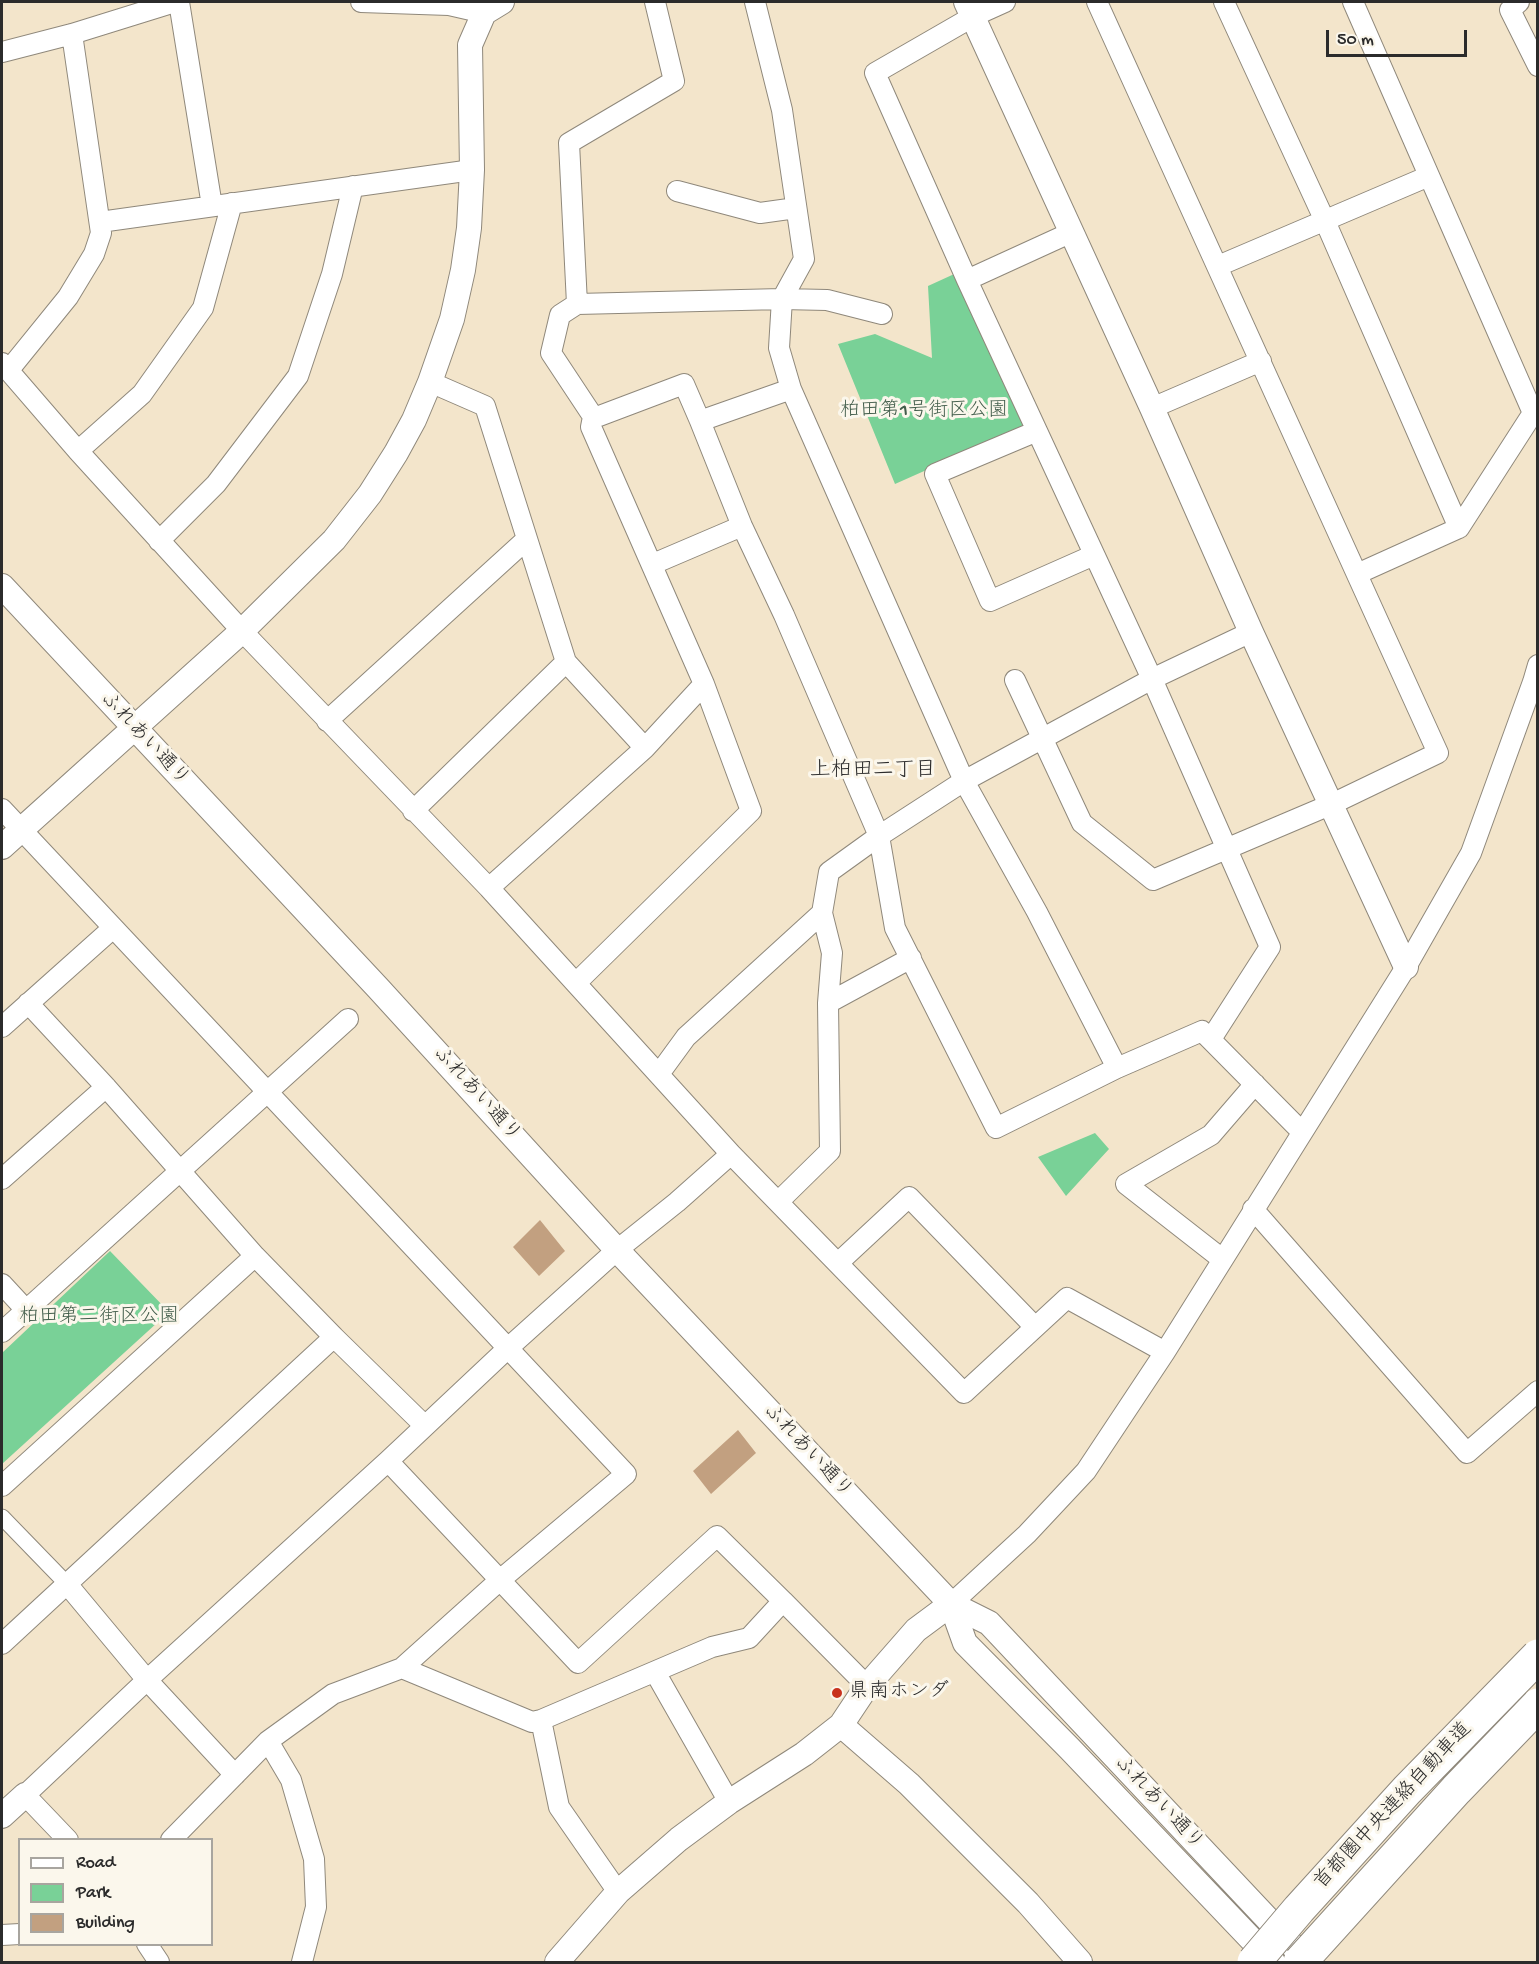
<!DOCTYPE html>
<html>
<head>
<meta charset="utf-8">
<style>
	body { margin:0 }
	#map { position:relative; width:1539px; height:1964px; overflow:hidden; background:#f3e5cb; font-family:"Gochi Hand",sans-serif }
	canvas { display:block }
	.frame { position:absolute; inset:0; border:3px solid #2b2b2b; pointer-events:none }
	.legend { position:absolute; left:18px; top:1838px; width:195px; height:108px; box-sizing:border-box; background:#fbf7ec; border:2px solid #a8a59f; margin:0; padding:8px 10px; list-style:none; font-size:18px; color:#2b2b2b }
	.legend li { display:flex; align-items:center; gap:12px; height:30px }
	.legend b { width:30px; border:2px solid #a8a59f }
	.scale { position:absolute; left:1326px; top:30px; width:141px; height:27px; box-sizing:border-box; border:3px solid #2b2b2b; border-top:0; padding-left:8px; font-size:18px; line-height:21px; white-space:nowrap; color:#2b2b2b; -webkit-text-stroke:4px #fbf7ec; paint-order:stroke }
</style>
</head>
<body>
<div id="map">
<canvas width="1539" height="1964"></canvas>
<div class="frame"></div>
<ul class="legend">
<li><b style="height:8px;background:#fff"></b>Road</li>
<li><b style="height:16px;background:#79d197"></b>Park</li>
<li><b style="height:16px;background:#c2a080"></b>Building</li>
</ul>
<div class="scale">50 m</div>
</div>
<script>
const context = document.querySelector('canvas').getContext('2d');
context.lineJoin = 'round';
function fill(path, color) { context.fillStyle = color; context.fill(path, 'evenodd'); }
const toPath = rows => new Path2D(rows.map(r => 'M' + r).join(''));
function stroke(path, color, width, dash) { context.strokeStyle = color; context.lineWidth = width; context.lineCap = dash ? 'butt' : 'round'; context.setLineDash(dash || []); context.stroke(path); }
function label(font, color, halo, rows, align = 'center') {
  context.font = font + ' "Gochi Hand","Klee One",sans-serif'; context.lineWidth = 6; context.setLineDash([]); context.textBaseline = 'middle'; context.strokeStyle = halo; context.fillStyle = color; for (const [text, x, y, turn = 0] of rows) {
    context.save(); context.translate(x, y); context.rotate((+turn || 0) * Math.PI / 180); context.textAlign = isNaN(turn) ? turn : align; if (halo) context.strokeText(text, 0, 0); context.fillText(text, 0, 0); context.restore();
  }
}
const green = toPath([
	[963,270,1027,414,1023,427,895,484,838,344,875,334,932,358,928,286],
	[1095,1133,1109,1149,1066,1196,1038,1157],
	[110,1251,169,1312,2,1464,2,1353]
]);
const building = toPath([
	[540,1220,565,1251,539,1276,513,1247],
	[738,1430,756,1453,711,1494,693,1471]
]);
const pedestrian = toPath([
	[2,1517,67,1584]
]);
const minor = toPath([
	[179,2,212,206],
	[361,2,449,5,484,13],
	[755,2,782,110,804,259,782,299,779,348,791,389,964,781,1037,912,1117,1068,1202,1031,1302,1132],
	[1005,2,974,16,875,73,967,280,1152,679,1270,947,1211,1039],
	[1224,2,1325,221,1459,528],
	[1353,2,1533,413,1459,528,1357,574],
	[1519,2,1510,10,1538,66],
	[2,52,72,34,175,2],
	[677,191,760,213,796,208],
	[100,222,472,170],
	[1218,266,1429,176],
	[967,280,1072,232],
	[577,304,569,143,674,81,655,2],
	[2,363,78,451,242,631,489,888,731,1154,964,1393,1067,1298,1165,1352],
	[8,371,68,297,94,254,101,233,72,34],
	[430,382,485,406,566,662,645,748],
	[1152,408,1261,361],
	[594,418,551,353,560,315,577,304,782,299,827,300,882,314],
	[700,421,742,526,784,615,879,836,895,928,996,1128,1117,1068],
	[1037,431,935,474,990,601,1094,555],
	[78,451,142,394,203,308,232,203],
	[159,541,216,484,298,376,332,274,353,186],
	[653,564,742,526],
	[1015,680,1082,823,1153,880,1332,804,1438,753,1097,2],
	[327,721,527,539],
	[2,809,626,1474,500,1580,402,1668,333,1694,268,1741,171,1840],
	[413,811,566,662],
	[489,888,645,748,704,684,591,427,592,422,594,418,684,384,700,421,791,389],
	[576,983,751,811,704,684],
	[28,1003,106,1087,255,1256,334,1337,425,1426],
	[828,1003,911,958],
	[2,1027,113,928],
	[659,1074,686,1037,822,913,829,872,879,836,964,781,1152,679,1251,632],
	[2,1179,106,1087],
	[778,1202,830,1151,828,1003,832,953,822,913],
	[1253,1209,1467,1453,1538,1391],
	[1222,1259,1126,1184,1211,1135,1255,1084],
	[838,1263,909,1197,1035,1327],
	[2,1284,26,1310],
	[2,1332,348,1019],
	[388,1461,578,1663,717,1536,783,1601],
	[2,1486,255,1256],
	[67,1584,147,1680,235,1775],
	[951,1604,1027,1534,1086,1471,1165,1352,1406,967,1471,853,1533,682,1538,665],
	[2,1644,334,1337],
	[402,1668,532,1722,541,1720,712,1647,749,1638,783,1601,867,1686],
	[655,1672,729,1802],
	[541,1720,559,1807,618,1892],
	[268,1741,291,1780,314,1859,316,1907,302,1962],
	[68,1840,25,1795,147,1680,388,1461,507,1349,617,1250,677,1202,731,1154],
	[2,1935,20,1934],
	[147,1944,159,1962]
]);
const tertiary = toPath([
	[966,2,1152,408,1251,632,1406,967],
	[2,586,378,988,617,1250,951,1604,989,1623,1308,1962],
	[2,847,242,631,334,540,370,494,396,453,414,420,430,382,452,319,463,270,469,228,472,170,470,45,484,13,502,2],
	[951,1604,965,1643,1070,1749,1273,1962],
	[841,1725,909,1784,1028,1903,1080,1962],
	[2,1816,25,1795],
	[557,1962,618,1892,679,1839,729,1802,804,1754,841,1725,867,1686,916,1630,951,1604]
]);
const motorwayBridge = toPath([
	[1254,1962,1299,1909,1407,1790,1538,1656],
	[1300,1962,1456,1790,1538,1705]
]);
const markers = [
	[837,1693,6,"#c8321e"]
];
const parkNames = [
	["柏田第1号街区公園",924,412],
	["柏田第二街区公園",99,1318]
];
const streetNames = [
	["ふれあい通り",144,740,47],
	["ふれあい通り",476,1095,48],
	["ふれあい通り",807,1452,47],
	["ふれあい通り",1158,1804,47],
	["首都圏中央連絡自動車道",1394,1807,-47]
];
const poiNames = [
	["県南ホンダ",849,1693]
];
const neighbourhoodNames = [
	["上柏田二丁目",873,772]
];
fill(green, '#79d197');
fill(building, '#c2a080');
stroke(pedestrian, '#8f887b', 17);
stroke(minor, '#8f887b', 22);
stroke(tertiary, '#8f887b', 26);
stroke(pedestrian, '#fff', 15);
stroke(minor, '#fff', 20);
stroke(tertiary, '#fff', 24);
stroke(motorwayBridge, '#8f887b', 35, []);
stroke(motorwayBridge, '#fff', 33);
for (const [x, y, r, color] of markers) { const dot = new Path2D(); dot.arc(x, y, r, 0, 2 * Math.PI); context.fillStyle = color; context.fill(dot); stroke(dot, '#fbf7ec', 2); }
label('20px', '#425d4b', '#fbf7ec', parkNames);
label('20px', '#2b2b2b', '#fbf7ec', streetNames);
label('20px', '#2b2b2b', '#fbf7ec', poiNames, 'left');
label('21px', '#2b2b2b', '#fbf7ec', neighbourhoodNames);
</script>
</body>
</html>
